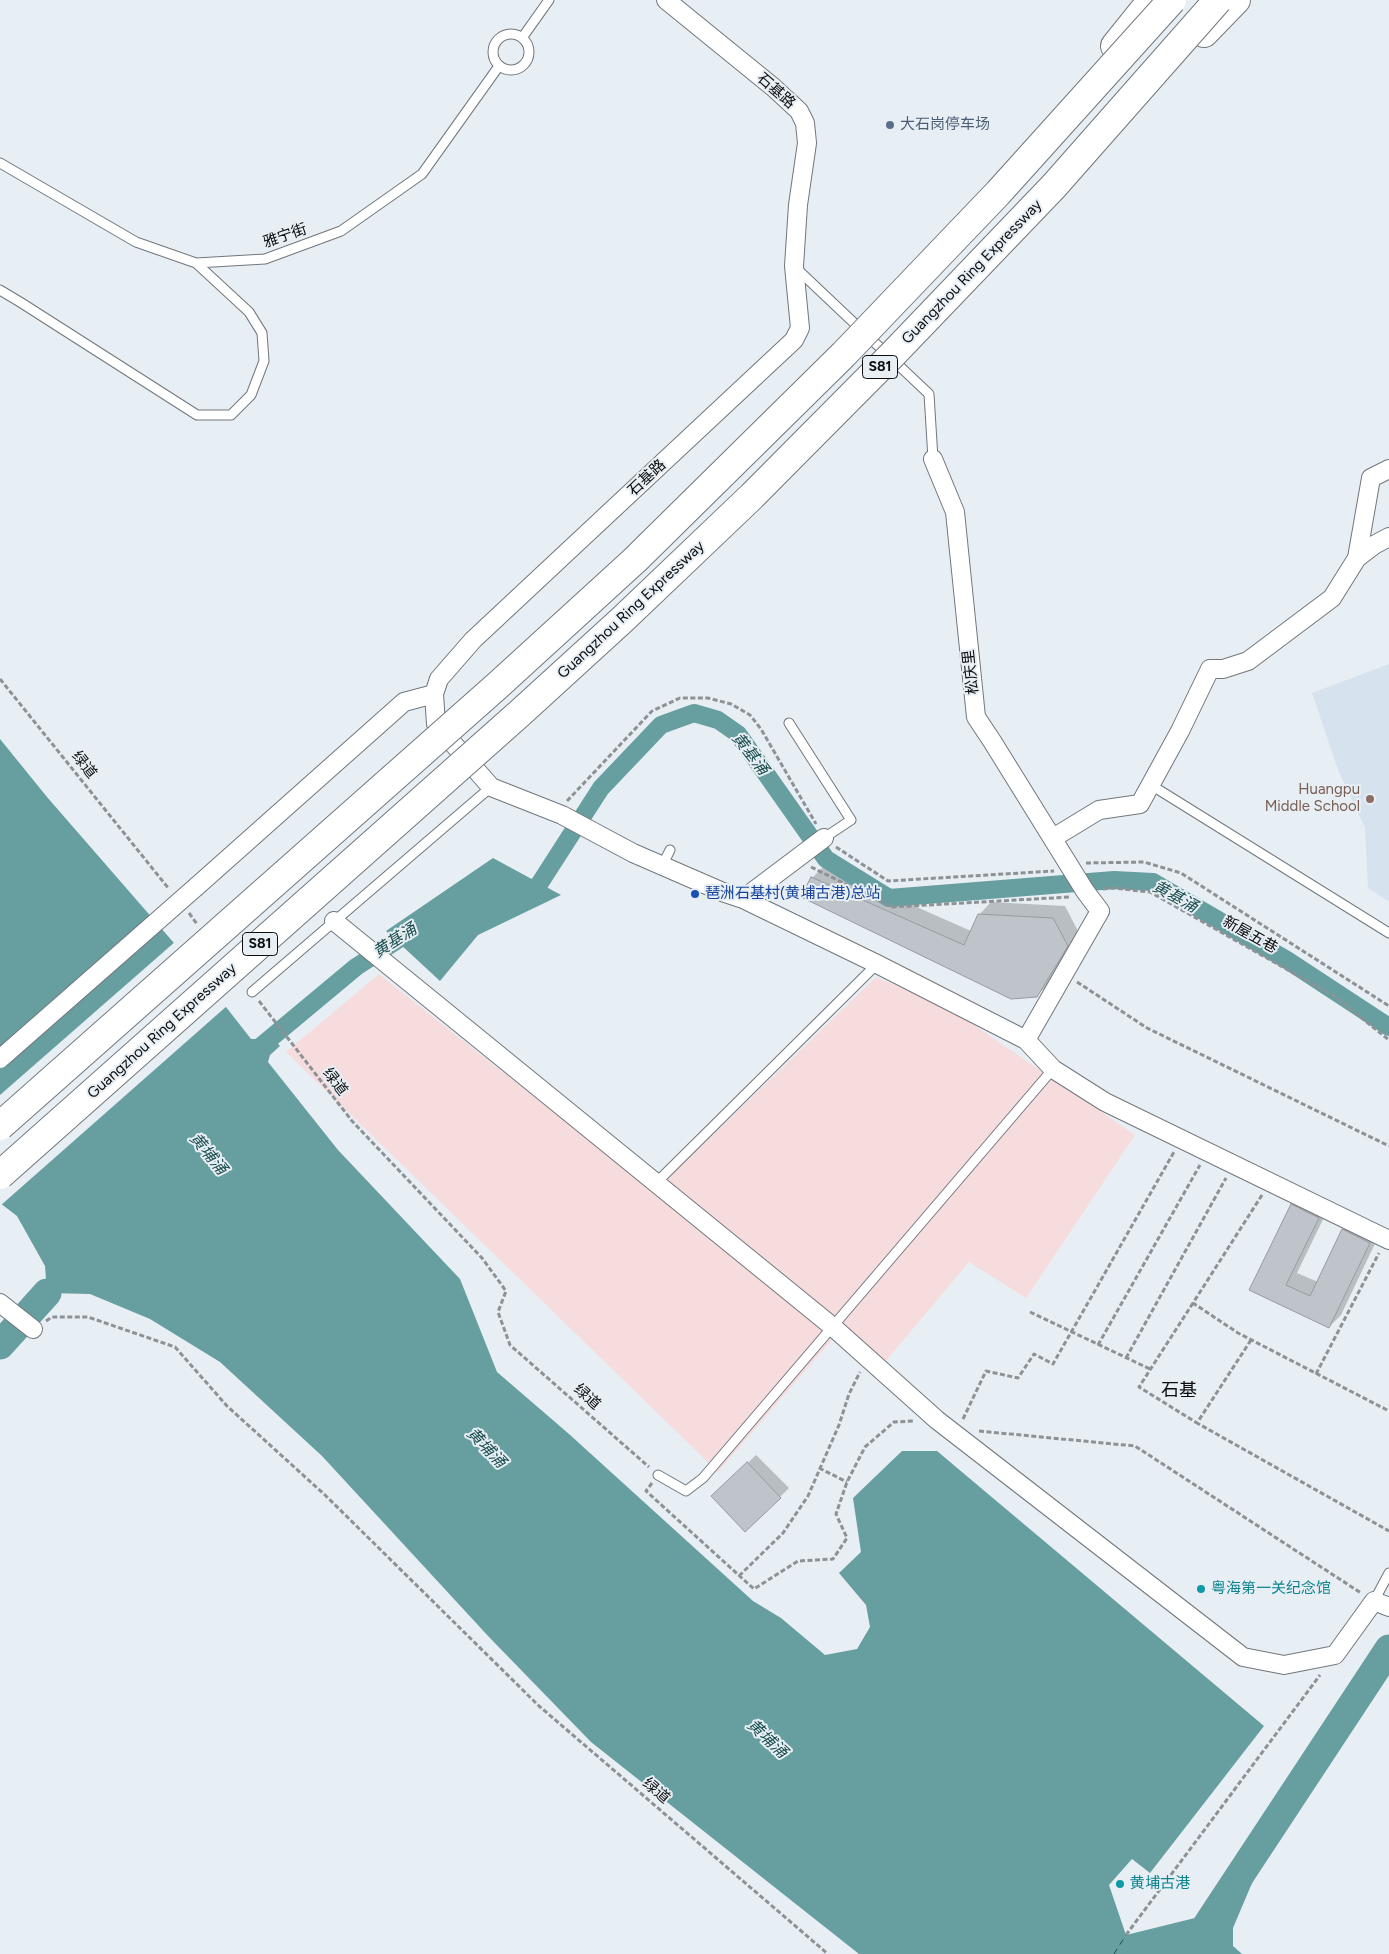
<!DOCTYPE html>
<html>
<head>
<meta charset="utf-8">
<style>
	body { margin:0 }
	canvas { display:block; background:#e7eef4 }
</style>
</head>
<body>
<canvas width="1389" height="1954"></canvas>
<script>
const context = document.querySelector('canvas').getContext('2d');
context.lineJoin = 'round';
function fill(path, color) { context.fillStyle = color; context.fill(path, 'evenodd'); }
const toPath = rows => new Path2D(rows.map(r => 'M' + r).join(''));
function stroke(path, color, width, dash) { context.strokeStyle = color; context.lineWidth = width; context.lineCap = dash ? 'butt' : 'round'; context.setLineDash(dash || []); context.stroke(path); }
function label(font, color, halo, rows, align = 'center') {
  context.font = font + ' Figtree,"Noto Sans SC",sans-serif'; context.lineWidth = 4; context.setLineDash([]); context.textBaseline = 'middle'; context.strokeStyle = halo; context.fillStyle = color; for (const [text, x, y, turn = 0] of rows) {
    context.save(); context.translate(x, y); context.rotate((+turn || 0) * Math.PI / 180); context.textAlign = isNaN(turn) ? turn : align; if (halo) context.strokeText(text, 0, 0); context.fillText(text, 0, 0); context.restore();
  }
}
const commercial = toPath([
	[379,974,654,1192,876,977,952,1010,1135,1135,1026,1298,969,1262,885,1362,843,1327,718,1472,286,1052]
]);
const built = toPath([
	[1389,664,1389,900,1388,901,1368,888,1365,828,1338,770,1312,693]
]);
const water = toPath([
	[0,739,47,797,194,966,251,1039,258,1039,270,1034,280,1046,270,1055,268,1062,338,1150,460,1279,497,1372,569,1434,753,1601,781,1618,825,1655,857,1649,870,1627,866,1605,839,1573,861,1552,853,1498,902,1451,937,1451,1264,1726,1150,1873,1132,1859,1109,1885,1126,1935,1195,1918,1204,1908,1235,1865,1249,1854,1255,1876,1233,1928,1233,1946,1242,1954,859,1954,591,1742,489,1637,322,1456,220,1362,150,1319,90,1294,47,1293,45,1266,17,1216,0,1203],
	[493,858,561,895,478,935,440,981,386,931]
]);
const pier = toPath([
	[176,941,228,1005,0,1206,0,1095]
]);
const shadow = toPath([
	[824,866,971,931,979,915,991,902,1065,906,1079,933,1049,984,1036,996,812,878],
	[1304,1193,1330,1205,1297,1273,1318,1282,1343,1230,1355,1218,1381,1231,1341,1315,1329,1327,1251,1290,1292,1205],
	[756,1455,789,1488,780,1497,713,1496]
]);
const canal = toPath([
	[518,892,538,886,601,788,661,725,694,713,718,720,738,734,826,859,889,898,1114,880,1153,882,1287,960,1389,1027],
	[254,1052,356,967,416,928]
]);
const river = toPath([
	[0,1345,47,1293],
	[1188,1954,1389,1649]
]);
const ferry = toPath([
	[1114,1954,1126,1935]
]);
const building = toPath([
	[811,877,964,945,978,914,1053,918,1068,946,1037,997,1011,999,801,897,811,877],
	[1291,1204,1319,1218,1286,1285,1310,1296,1342,1229,1370,1243,1329,1328,1249,1290,1291,1204],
	[747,1462,781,1498,745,1532,711,1496,747,1462]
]);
const path = toPath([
	[0,679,169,889],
	[567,801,652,711,680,698,708,698,731,704,750,715,761,729,816,824],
	[836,847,888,881,1054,871],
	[1086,863,1144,862,1181,873,1389,1006],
	[811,867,892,907,1070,897],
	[1103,889,1113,888,1150,892,1334,996,1389,1040],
	[189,913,197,924],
	[1077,982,1147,1028,1389,1146],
	[259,1001,352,1121,482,1258,506,1291,498,1312,510,1345,649,1467],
	[1262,1195,1193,1303,1238,1333,1389,1411],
	[1193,1303,1139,1387,1197,1423],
	[1030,1312,1150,1369],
	[46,1321,52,1317,88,1317,175,1347,227,1406,325,1495,539,1706,828,1954],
	[1251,1340,1197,1423,1389,1531],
	[1098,1345,1200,1165],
	[1126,1358,1226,1178],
	[1316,1374,1379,1253],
	[963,1419,986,1371,1018,1378,1034,1354,1053,1364,1174,1152],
	[979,1431,1135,1446,1361,1593],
	[819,1468,847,1482],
	[652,1483,646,1491,754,1589,798,1561,833,1559,847,1538,836,1514,847,1482,865,1447,894,1422,914,1421],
	[739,1576,783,1533,808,1496,839,1425,849,1394,860,1372],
	[1126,1935,1320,1675]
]);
const lane = toPath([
	'493 52a18 18 0 1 1 36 0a18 18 0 1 1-36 0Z',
	[522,38,549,0],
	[0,163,136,242,196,263,265,259,341,231,422,174,499,66],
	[797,269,929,394,933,459],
	[0,290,20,302,197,415,231,415,251,395,264,361,262,333,249,312,196,263],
	[789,723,851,820,824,838],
	[1151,785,1389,933],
	[662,866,670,850],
	[252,992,491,787],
	[655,1184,877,964],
	[658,1475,686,1491,703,1478,1053,1069],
	[1374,1601,1389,1573]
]);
const street = toPath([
	[666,0,773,87,799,111,805,123,807,143,798,205,794,266,800,328,794,340,473,640,439,679,434,694,436,724,491,787,562,815,633,853,725,893,743,899,877,964,1026,1040,1053,1069,1105,1102,1389,1240],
	[933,459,955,512,976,717,992,741,1085,891,1100,911,1026,1040],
	[1357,558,1371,478,1389,469],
	[1053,838,1099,810,1140,804,1180,731,1210,669,1223,669,1248,661,1332,598,1357,558,1374,545,1389,537],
	[196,887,404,702,434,694],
	[743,899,824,838],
	[334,921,833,1327,937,1420,1243,1657,1284,1665,1335,1655,1374,1601,1389,1607],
	[0,1303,33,1329]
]);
const highway = toPath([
	[1204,33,1236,0],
	[1115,46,1152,0]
]);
const streetBridge = toPath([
	[0,1059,196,887]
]);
const highwayBridge = toPath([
	[0,1126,497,686,635,560,844,354,998,193,1172,0],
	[0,1175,520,713,623,619,752,496,893,354,1054,186,1218,0]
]);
const markers = [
	[890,125,5,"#5c6f8a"],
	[1370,799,5,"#8d6e63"],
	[695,894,5,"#1a4fb4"],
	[1201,1589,5,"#0f9aa8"],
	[1120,1884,5,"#0f9aa8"]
];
const shields = [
	[880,367,35],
	[260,944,35]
];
const shieldNames = [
	["S81",880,367],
	["S81",260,944]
];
const streetNames = [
	["石基路",776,91,41],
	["雅宁街",285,236,-19],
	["Guangzhou Ring Expressway",972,272,-46],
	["石基路",647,478,-43],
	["Guangzhou Ring Expressway",631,610,-43],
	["松庆里",971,672,-96],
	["绿道",84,765,51],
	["新屋五巷",1250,935,29],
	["Guangzhou Ring Expressway",162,1031,-42],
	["绿道",335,1082,52],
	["绿道",587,1397,42],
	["绿道",656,1791,41]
];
const serviceNames = [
	["大石岗停车场",900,125]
];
const educationNames = [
	["Huangpu",1360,790],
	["Middle School",1360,807]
];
const transitNames = [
	["琶洲石基村(黄埔古港)总站",705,894]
];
const cultureNames = [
	["粤海第一关纪念馆",1211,1589],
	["黄埔古港",1130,1884]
];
const waterNames = [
	["黄基涌",750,754,52],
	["黄基涌",1175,897,28],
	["黄基涌",395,941,-33],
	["黄埔涌",208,1154,50],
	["黄埔涌",486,1448,46],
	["黄埔涌",767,1739,43]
];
const quarterNames = [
	["石基",1179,1391]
];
fill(commercial, '#f7dcde');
fill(built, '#d6e3ee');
fill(water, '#679fa0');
fill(pier, '#e7eef4');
fill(shadow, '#0003');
stroke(canal, '#679fa0', 18);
stroke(river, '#679fa0', 29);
stroke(ferry, '#1a4d4e', 1, [6, 5]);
fill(building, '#bec4ca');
stroke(building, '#959ba1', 1);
stroke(lane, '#71777d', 11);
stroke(street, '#71777d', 20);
stroke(highway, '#71777d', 30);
stroke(path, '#8d9296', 3, [5, 2.5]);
stroke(lane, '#fff', 9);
stroke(street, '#fff', 18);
stroke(highway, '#fff', 28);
stroke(streetBridge, '#71777d', 20, []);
stroke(highwayBridge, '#71777d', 30, []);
stroke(streetBridge, '#fff', 18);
stroke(highwayBridge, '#fff', 28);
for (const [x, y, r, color] of markers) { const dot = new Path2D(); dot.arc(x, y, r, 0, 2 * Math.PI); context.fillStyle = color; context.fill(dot); stroke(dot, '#e7eef4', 2); }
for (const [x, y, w] of shields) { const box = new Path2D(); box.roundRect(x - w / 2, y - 11.5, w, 23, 4); context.fillStyle = '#e7eef4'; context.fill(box); stroke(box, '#0b0d0f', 1); }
label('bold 14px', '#0b0d0f', null, shieldNames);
label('15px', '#0b0d0f', '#e7eef4', streetNames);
label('15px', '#4e5e75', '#e7eef4', serviceNames, 'left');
label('15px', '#785e54', '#e7eef4', educationNames, 'right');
label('15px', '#164399', '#e7eef4', transitNames, 'left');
label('15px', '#0d838f', '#e7eef4', cultureNames, 'left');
label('italic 16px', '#1a4d4e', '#e7eef4', waterNames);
label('18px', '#0b0d0f', '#e7eef4', quarterNames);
</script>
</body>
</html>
